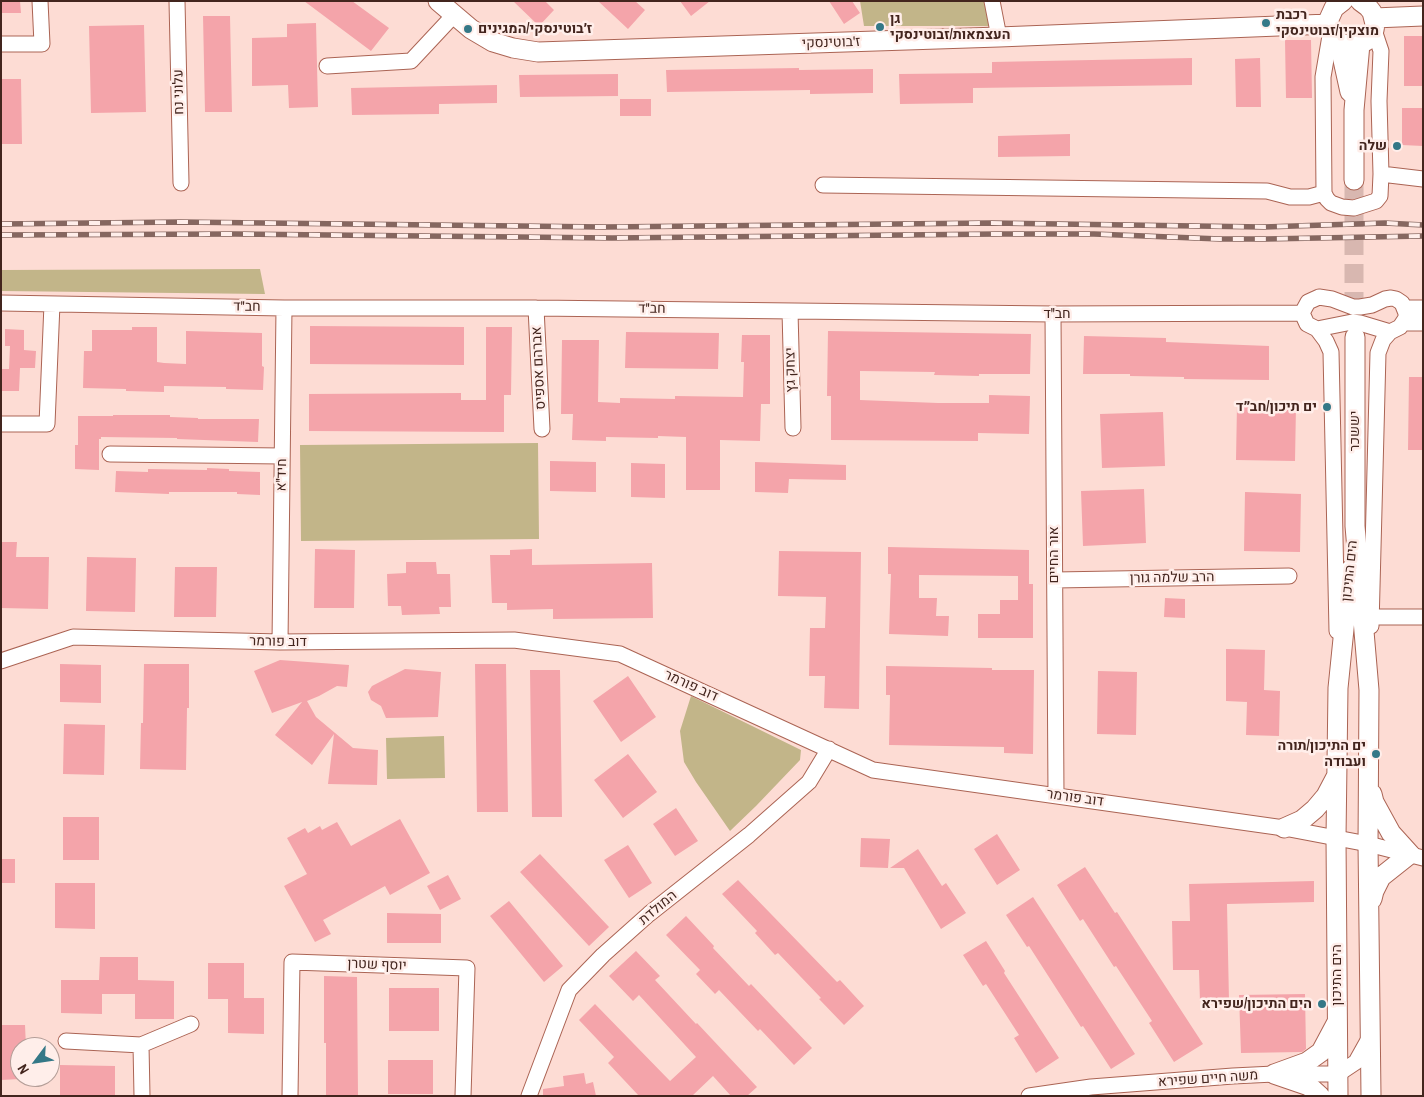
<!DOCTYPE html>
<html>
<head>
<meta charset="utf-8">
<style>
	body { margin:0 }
	#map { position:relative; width:1424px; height:1097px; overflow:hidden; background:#fddcd4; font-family:"Archivo Narrow",sans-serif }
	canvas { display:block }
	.frame { position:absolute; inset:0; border:2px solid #43251e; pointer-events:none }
	.north { position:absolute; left:10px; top:1037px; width:50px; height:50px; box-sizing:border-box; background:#ffeeea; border:1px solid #b49e98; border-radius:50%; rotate:239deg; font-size:14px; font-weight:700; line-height:20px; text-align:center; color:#43251e }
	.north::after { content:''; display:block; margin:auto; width:18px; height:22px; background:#347887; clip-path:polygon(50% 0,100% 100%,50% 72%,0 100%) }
</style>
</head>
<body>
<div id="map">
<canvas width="1424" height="1097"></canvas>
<div class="frame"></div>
<div class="north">N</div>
</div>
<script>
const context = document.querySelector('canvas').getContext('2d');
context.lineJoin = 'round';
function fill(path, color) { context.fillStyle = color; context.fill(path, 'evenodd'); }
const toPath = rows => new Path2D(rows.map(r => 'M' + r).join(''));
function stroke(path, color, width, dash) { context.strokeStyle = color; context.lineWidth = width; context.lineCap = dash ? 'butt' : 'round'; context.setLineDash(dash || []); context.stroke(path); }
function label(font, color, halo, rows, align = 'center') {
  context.font = font + ' "Archivo Narrow",Heebo,sans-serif'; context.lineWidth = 5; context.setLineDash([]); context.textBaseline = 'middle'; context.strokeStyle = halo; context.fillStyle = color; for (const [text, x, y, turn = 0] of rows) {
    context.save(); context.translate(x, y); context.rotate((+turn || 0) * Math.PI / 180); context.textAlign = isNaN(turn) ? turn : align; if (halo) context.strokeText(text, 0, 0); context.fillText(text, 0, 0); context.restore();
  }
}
const green = toPath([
	[860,1,992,1,997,26,864,26],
	[260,269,265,294,1,291,1,270],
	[538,443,539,539,301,541,300,445],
	[691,696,801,750,800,760,756,806,730,831,696,782,684,762,680,731],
	[444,736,445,778,387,779,386,738]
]);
const building = toPath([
	[1,1,20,1,21,13,1,13],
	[304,1,352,1,389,28,371,51],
	[513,1,545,1,554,10,539,26],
	[598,1,635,1,645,10,628,29],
	[680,1,710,1,691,16],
	[829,1,852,1,860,13,844,24],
	[203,16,230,16,232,112,205,112],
	[316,23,318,107,289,108,288,85,252,86,252,38,287,37,287,24],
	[144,25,146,112,91,113,89,26],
	[1404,36,1423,36,1423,86,1404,86],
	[1285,40,1311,40,1312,98,1286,98],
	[1192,58,1192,85,973,88,973,103,900,104,899,74,992,73,992,62],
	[1260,58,1261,107,1236,107,1235,59],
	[799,68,799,70,873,69,873,93,810,94,810,90,667,92,666,70],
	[618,74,618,96,520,97,519,75],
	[1,79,21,79,22,144,1,144],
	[497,85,497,103,439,104,439,114,352,115,351,88],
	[620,99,651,99,651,116,620,116],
	[1402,108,1423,108,1423,146,1402,145],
	[1070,134,1070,156,998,157,998,136],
	[310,326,464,327,464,365,310,364],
	[132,327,157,327,157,362,164,363,186,364,186,331,262,333,262,366,264,367,263,390,226,389,226,387,164,386,164,392,126,391,126,389,83,388,84,351,92,351,92,330,132,330],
	[486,327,512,327,511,395,504,395,504,432,309,431,309,394,461,393,461,400,486,400],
	[5,329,24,330,24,350,36,351,35,368,20,368,19,391,2,391,2,369,9,369,10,346,5,346],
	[828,331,1031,334,1030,374,979,374,979,376,934,375,935,372,860,371,860,400,938,403,989,403,989,395,1030,396,1029,434,978,433,978,441,831,440,831,396,827,396],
	[626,332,719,333,718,369,625,368],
	[742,335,770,335,770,404,761,404,760,441,720,440,720,490,686,490,686,437,658,436,658,438,606,437,606,441,572,440,573,414,561,414,562,340,599,340,598,402,620,403,620,398,675,399,675,396,743,397,744,362,741,362],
	[1084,336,1166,338,1166,342,1269,346,1269,380,1184,379,1184,377,1130,376,1130,374,1083,374],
	[1409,377,1423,377,1423,450,1408,450],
	[1237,405,1296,406,1295,461,1236,460],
	[1163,412,1165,466,1102,468,1100,414],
	[113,415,170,415,170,417,198,418,198,419,259,419,258,442,177,439,177,438,101,437,101,439,99,439,99,470,75,469,75,445,78,445,78,416,113,416],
	[550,461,596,462,596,492,550,491],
	[755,462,846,465,846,480,789,479,788,493,755,492],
	[631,463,665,464,665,498,631,497],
	[207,468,229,469,229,471,260,472,260,495,237,494,237,492,169,492,169,494,115,492,116,471,148,472,148,469,207,470],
	[1144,489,1146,543,1083,546,1081,491],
	[1245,492,1301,494,1300,552,1244,551],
	[1,542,17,542,16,557,49,557,48,609,1,608],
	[888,547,1029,550,1029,584,1033,584,1033,638,978,638,978,614,1000,614,1000,600,1018,600,1018,576,919,575,919,598,937,598,936,616,949,616,948,636,889,634,891,574,888,574],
	[315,549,355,550,354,608,314,608],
	[532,549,532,565,652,563,653,618,553,619,553,609,507,610,507,603,492,603,490,555,510,555,510,550],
	[779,551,861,552,859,709,824,708,825,676,809,676,810,628,825,628,826,597,778,596],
	[87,557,136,558,135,612,86,611],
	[406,562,436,562,437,574,450,574,451,607,439,607,440,614,402,615,401,606,388,606,387,574,406,573],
	[175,567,217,567,216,617,174,617],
	[1165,598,1185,599,1185,618,1164,617],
	[1226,649,1265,650,1264,690,1280,691,1279,736,1246,735,1247,702,1226,701],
	[280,660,349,665,347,687,337,686,319,696,307,701,316,717,353,748,378,750,377,785,328,784,334,734,312,765,275,735,302,702,272,713,254,671],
	[60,664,101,665,101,703,60,702],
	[144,664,189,664,189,708,187,708,186,770,140,769,141,723,143,723],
	[475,664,506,664,508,812,477,812],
	[886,666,992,668,992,670,1034,670,1033,754,1004,753,1004,747,889,745,890,695,886,695],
	[405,669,441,672,438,717,386,718,381,706,371,700,368,692,372,686],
	[530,670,560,670,562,817,532,817],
	[1098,671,1137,672,1136,735,1097,734],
	[628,676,656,717,621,742,593,701],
	[64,724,105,725,104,775,63,774],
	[628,754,657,792,623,818,594,780],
	[676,808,698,841,675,856,653,824],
	[63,817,99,817,99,860,63,860],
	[400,819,430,873,390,895,385,886,323,920,331,934,315,942,284,886,307,874,287,838,305,828,308,833,320,826,322,830,337,822,351,846],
	[997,834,1020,870,997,885,974,849],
	[861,838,890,839,888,868,860,867],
	[628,845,652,883,629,898,604,860],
	[918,849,942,886,946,883,966,913,941,929,904,868,890,868],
	[540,854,609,927,589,946,520,872],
	[1,859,15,859,15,883,1,883],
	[1085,867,1115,913,1117,912,1203,1044,1174,1062,1149,1023,1152,1021,1116,966,1114,967,1083,919,1080,921,1057,885],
	[448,875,461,899,440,910,427,886],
	[738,880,837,982,840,980,864,1006,844,1025,819,999,821,998,778,953,775,955,755,933,757,931,722,894],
	[1314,881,1314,902,1227,904,1229,1001,1200,1002,1199,970,1173,970,1172,921,1190,921,1189,884],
	[55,883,95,883,95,929,55,928],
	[1033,897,1135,1054,1111,1069,1083,1026,1081,1027,1029,946,1027,947,1006,915],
	[509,901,563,966,544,982,490,916],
	[387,913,441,914,441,943,387,943],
	[686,916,714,946,713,948,749,986,751,984,812,1048,794,1065,760,1029,758,1031,719,990,715,994,696,974,700,970,666,935],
	[986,941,1005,971,1004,973,1059,1058,1036,1073,1014,1038,1019,1035,986,984,983,986,963,955],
	[636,951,660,976,655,980,696,1024,697,1023,757,1087,747,1096,731,1096,713,1076,692,1096,639,1096,608,1063,614,1057,579,1020,595,1004,670,1081,696,1057,639,995,633,1001,609,976],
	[100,957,138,957,138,980,174,981,174,1019,135,1019,135,994,102,994,102,1014,61,1013,61,980,99,980],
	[208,963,244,963,244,998,264,998,264,1034,228,1033,228,999,208,999],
	[324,976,357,977,358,1096,326,1096,326,1043,324,1043],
	[389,988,439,988,439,1031,389,1031],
	[1305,994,1306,1049,1302,1052,1241,1053,1239,995],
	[1,1025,25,1025,26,1047,20,1047,20,1079,1,1080],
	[388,1060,433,1060,433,1094,388,1094],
	[60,1065,115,1066,115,1096,60,1096],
	[584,1073,586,1084,593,1082,596,1096,543,1096,543,1089,564,1086,563,1076]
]);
const tertiaryTunnel = toPath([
	[1354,180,1354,324]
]);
const minor = toPath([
	[177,1,181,183],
	[992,1,999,37],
	[1331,30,1323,77,1324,193,1327,199,1331,203,1342,207,1354,208,1376,201,1380,196,1381,174,1379,101,1381,51,1374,30],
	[1,44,42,44,40,1],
	[327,66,411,61,454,15],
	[1381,174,1423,179],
	[823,185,1267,191,1290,197,1309,197,1324,193],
	[1319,297,1332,299,1353,307,1360,307,1372,305,1385,299,1391,298,1396,299,1402,303,1406,313,1406,318,1400,327,1390,332,1360,323,1352,322,1317,329,1307,324,1302,313,1308,302,1319,297],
	[1,303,284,308,536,308,1053,314,1302,313],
	[536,308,542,429],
	[1404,308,1423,308],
	[790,311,793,428],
	[1053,314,1056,795],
	[1404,323,1423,323],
	[1317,329,1326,341,1331,352,1337,631],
	[1,424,47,424,52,304],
	[110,454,282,456],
	[1055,580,1289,576],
	[1371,617,1423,617],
	[1371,626,1378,353,1383,340,1390,332],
	[280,642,284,308],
	[1,661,73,637,280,642,514,640,620,654,873,770,1284,828,1368,844,1423,858],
	[66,1041,141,1045],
	[142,1096,141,1045,191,1024],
	[290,1096,292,962,467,968,463,1096],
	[529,1096,569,990,603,955,649,914,749,835,809,782,829,749],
	[1029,1096,1091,1087,1233,1076,1274,1074,1338,1074,1356,1062,1370,1037]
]);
const tertiary = toPath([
	[438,1,471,29,493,42,513,48,538,52,999,37,1329,24],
	[1343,1,1334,8,1329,19,1329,24,1334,37,1339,42,1346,45,1353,45,1360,44,1366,41,1370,36,1374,30,1375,24,1372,12,1368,7,1360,1],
	[1374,18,1423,16],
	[1339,42,1350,92],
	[1354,180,1354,110,1360,44],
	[1355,337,1355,526,1369,690,1368,844,1371,1096],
	[1284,828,1302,820,1315,809,1326,796,1336,777],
	[1372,899,1374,891,1381,877,1410,854,1391,833,1374,802,1372,794],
	[1274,1074,1307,1062,1321,1052,1337,1022],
	[1274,1074,1309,1086,1320,1096],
	[1338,1096,1336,838,1338,688,1350,570]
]);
const rail = toPath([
	[1,224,180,222,604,227,991,223,1264,227,1385,223,1423,225],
	[1,235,235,234,612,238,998,234,1094,234,1220,239,1266,239,1423,236]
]);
const markers = [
	[1266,23,5,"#347887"],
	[880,27,5,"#347887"],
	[468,29,5,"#347887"],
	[1397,146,5,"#347887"],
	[1327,407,5,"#347887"],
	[1376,754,5,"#347887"],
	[1322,1004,5,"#347887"]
];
const poiNames = [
	["רכבת",1276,15,"left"],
	["מוצקין/זבוטינסקי",1276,31,"left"],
	["גן",890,19,"left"],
	["העצמאות/זבוטינסקי",890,35,"left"],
	["ז׳בוטינסקי/המגינים",478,29,"left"],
	["שלה",1387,146],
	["ים תיכון/חב״ד",1317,407],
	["ים התיכון/תורה",1366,746],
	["ועבודה",1366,762],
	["הים התיכון/שפירא",1312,1004]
];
const streetNames = [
	["ז'בוטינסקי",831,43,-2],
	["עלוני נח",179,92,-91],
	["חב\"ד",247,307,1],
	["חב\"ד",652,309,1],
	["חב\"ד",1057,314],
	["אברהם אספיס",539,368,-93],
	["יצחק גץ",791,370,-91],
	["יששכר",1355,431,-90],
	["חיד\"א",282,475,-89],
	["אור החיים",1054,555,-90],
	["הים התיכון",1350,571,-84],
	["הרב שלמה גורן",1172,578,-1],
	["דוב פורמר",278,642,1],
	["דוב פורמר",691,686,24],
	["דוב פורמר",1075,798,8],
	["המולדת",658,908,-40],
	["יוסף שטרן",377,965,2],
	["הים התיכון",1337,975,-90],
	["משה חיים שפירא",1208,1079,-4]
];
fill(green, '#c2b589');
fill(building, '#f4a4aa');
stroke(tertiaryTunnel, '#d8b7b0', 19, [19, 9]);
stroke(minor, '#ab6454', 17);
stroke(tertiary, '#ab6454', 21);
stroke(minor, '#fff', 15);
stroke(tertiary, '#fff', 19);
stroke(rail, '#866760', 5.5);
stroke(rail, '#ffeeea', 4, [11]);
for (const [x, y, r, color] of markers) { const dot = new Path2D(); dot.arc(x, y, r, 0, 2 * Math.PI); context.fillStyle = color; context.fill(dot); stroke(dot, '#ffeeea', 2); }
label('bold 14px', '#43251e', '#ffeeea', poiNames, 'right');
label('14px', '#43251e', '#ffeeea', streetNames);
</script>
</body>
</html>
